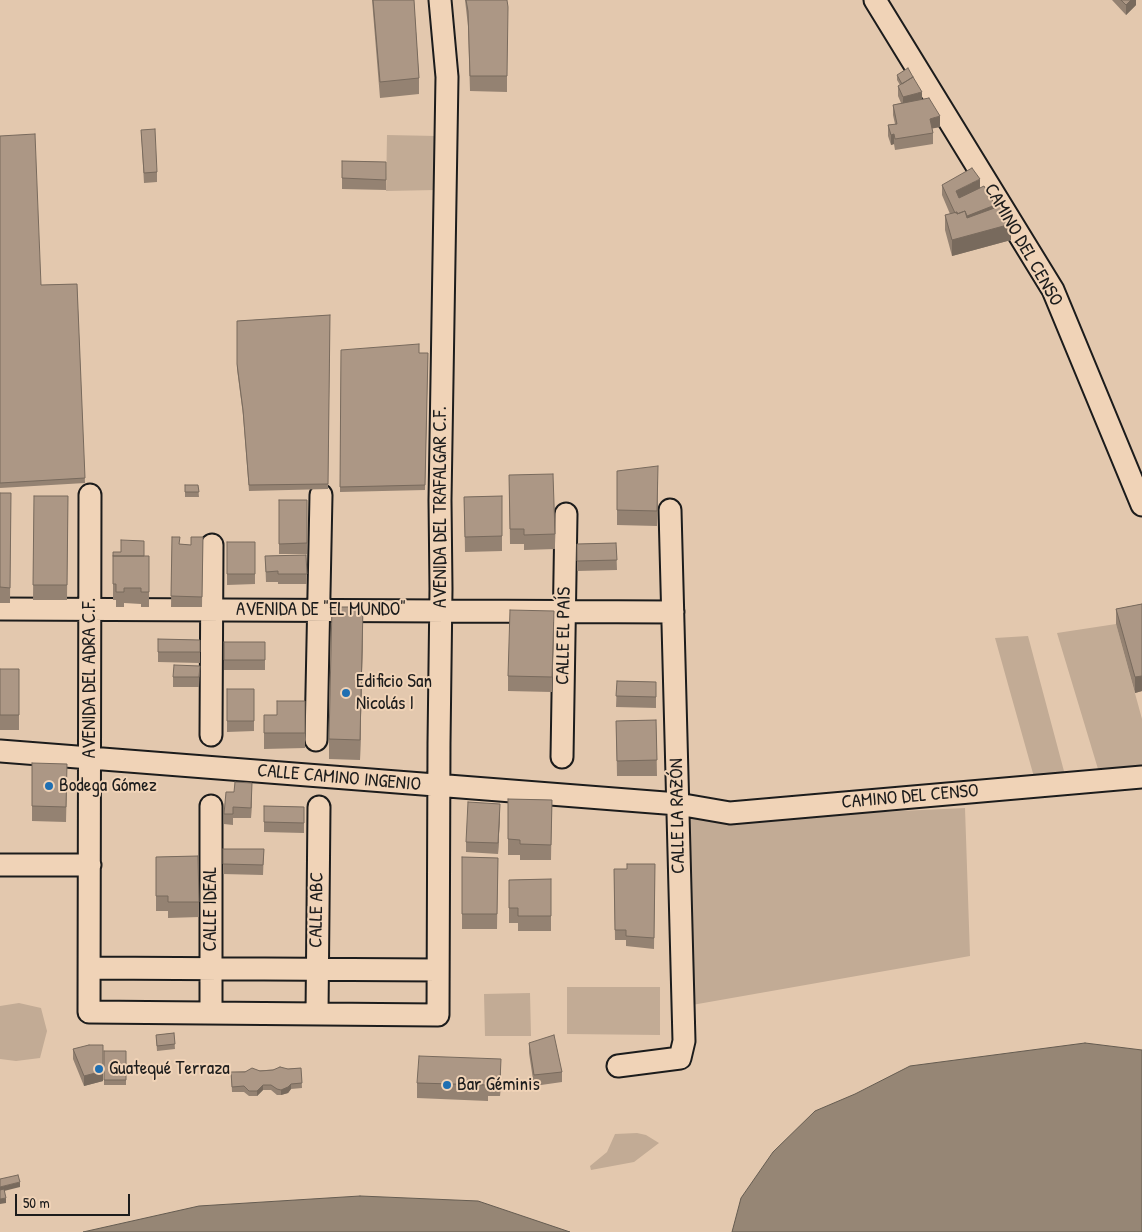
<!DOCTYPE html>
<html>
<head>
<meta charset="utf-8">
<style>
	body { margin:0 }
	#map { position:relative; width:1142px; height:1232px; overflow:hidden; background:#e3c8ae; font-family:"Patrick Hand",sans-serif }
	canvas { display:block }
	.scale { position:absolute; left:15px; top:1194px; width:115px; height:22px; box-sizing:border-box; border:2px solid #1c1c1c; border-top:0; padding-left:6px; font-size:15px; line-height:18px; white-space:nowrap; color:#1c1c1c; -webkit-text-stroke:4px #f0d3b7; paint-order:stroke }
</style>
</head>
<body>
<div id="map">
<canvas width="1142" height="1232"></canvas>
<div class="scale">50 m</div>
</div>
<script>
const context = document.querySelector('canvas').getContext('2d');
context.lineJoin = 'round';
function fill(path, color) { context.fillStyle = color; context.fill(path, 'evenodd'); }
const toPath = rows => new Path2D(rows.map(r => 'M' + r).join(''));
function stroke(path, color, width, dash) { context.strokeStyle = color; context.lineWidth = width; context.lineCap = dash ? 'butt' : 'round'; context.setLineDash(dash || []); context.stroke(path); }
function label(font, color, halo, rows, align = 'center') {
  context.font = font + ' "Patrick Hand",sans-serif'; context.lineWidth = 4; context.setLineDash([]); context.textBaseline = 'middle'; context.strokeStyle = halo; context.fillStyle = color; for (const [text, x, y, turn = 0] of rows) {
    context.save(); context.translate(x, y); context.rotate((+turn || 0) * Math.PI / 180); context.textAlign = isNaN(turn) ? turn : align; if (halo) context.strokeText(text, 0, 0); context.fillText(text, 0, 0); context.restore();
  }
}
const green = toPath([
	[387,135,437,136,435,190,386,191],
	[1116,624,1142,719,1142,766,1098,769,1057,633],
	[1028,636,1065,775,1034,777,995,638],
	[965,808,970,956,692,1005,688,817,730,819],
	[567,987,660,987,660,1035,567,1034],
	[530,993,531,1036,485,1036,484,994],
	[19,1003,41,1008,47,1031,40,1058,16,1061,0,1059,0,1006],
	[637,1133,646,1135,659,1143,634,1162,591,1170,590,1166,607,1152,615,1134]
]);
const water = toPath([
	[1085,1043,1142,1050,1142,1232,732,1232,741,1198,773,1152,815,1111,855,1094,910,1066,1085,1043],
	[360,1196,478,1201,570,1232,83,1232,199,1206,360,1196]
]);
const minor = toPath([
	[875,0,1053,290,1142,505],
	[90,495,89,1012,438,1015,439,743,441,589,440,500,447,77,440,0],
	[0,609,673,612],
	[211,735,212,545],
	[316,740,321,495],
	[0,751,678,804,730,813,1142,777],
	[562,757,566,514],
	[0,865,90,865],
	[90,968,438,970],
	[211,1013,211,806],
	[317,1014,319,807],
	[618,1066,680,1058,684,1041,670,510]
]);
const wall = toPath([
	[372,0,414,0,419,78,419,94,380,98],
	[465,0,507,0,507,92,470,91,468,26],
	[1112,0,1136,0,1136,5,1126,15],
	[897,75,922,100,940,127,932,128,933,133,933,144,895,150,894,144,891,145,888,136,888,125,895,124,893,115,893,105,901,103,898,96,898,86,900,85,897,80],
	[141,130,157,172,157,182,144,183],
	[0,136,41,285,77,284,85,483,0,488],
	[342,161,386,162,386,190,342,189],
	[942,185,980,188,995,207,1011,240,952,256,945,230,945,215,950,214,942,195],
	[330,315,328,489,249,491,243,415,237,369,237,321],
	[341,350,419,353,428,353,425,490,340,492],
	[617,471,658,482,657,526,617,525],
	[509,475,555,534,555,549,524,550,524,544,510,544],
	[185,485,198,485,199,497,185,497],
	[0,493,11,493,10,603,0,603],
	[34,496,68,496,67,600,33,600],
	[502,496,502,551,465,552,464,497],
	[279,500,307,500,307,554,279,554],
	[172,537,179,544,191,545,203,537,202,607,171,607],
	[227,542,255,542,255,584,227,585],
	[616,543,617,570,577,571,577,544],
	[113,552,144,556,149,556,149,607,141,607,141,604,124,603,124,607,116,607,116,600,113,600],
	[306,555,307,584,278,584,278,582,266,582,265,556],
	[1142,604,1142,691,1135,693,1116,624,1116,609],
	[554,626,552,692,508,691,508,676],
	[363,628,360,760,329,759,329,739],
	[158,639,200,640,200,663,158,662],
	[224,642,265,642,265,670,224,670],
	[200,666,199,687,173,687,173,677],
	[0,669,19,669,19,730,0,730],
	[617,681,656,682,656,708,616,707],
	[227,689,254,689,254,731,227,732],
	[305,701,305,748,264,749,264,715,277,715],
	[656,720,657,776,617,776,616,721],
	[32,763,67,780,66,822,32,821],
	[252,793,251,818,233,818,233,825,224,824,224,814],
	[508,799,552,800,551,860,520,860,520,855,508,855],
	[264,806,304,807,304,833,264,832],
	[500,814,498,854,466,852,466,842],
	[223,849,264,849,263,875,223,874],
	[198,856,199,917,168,918,168,911,156,911,156,857],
	[462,857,498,858,497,929,462,929],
	[655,864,654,949,626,946,626,940,615,940,614,869,627,869],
	[551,879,551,931,518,931,518,923,509,923,509,880],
	[174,1033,175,1049,157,1051,156,1035],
	[529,1043,562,1072,562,1082,534,1086,529,1053],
	[103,1045,103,1081,84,1086,73,1059,73,1049],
	[104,1051,126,1051,126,1085,104,1085],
	[301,1068,302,1088,291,1089,288,1093,281,1095,277,1095,271,1090,263,1090,257,1096,249,1096,244,1092,232,1092,231,1072],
	[501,1075,500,1096,488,1096,488,1101,417,1098,417,1083]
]);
const shadedWall = toPath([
	[1131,0,1136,0,1136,5,1126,15,1126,5],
	[922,92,922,102,903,107,903,97],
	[940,116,940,127,930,129,930,119],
	[894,134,894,144,891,145,891,135],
	[980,179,980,189,956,202,956,191],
	[995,205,995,216,957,219],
	[1011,224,1011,240,952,256,952,240],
	[658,466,658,482,657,526,657,511],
	[363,607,363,628,360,760,360,740],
	[1142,676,1142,691,1135,693,1135,677],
	[252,783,252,793,251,818,251,808],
	[500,804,500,814,498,854,498,843],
	[501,1059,501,1075,500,1096,500,1081],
	[103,1071,103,1081,84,1086,84,1076],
	[291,1084,291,1089,288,1093,281,1095,281,1090],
	[263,1085,263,1090,257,1096,257,1091],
	[20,1182,20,1187,0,1192,0,1187],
	[6,1198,6,1203,0,1204,0,1199]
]);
const building = toPath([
	[373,0,414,0,419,78,380,82,373,0],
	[466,0,507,0,508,7,507,76,470,76,468,11,466,0],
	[1121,0,1131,0,1126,5,1121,0],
	[908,68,913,77,902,84,897,75,908,68],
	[913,77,922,92,903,97,898,86,913,77],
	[929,98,940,116,930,119,933,133,895,139,894,134,891,135,888,125,897,124,893,105,929,98],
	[155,129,157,172,144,173,141,130,155,129],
	[35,134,41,285,77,284,85,478,0,483,0,136,35,134],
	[342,161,386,162,386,180,342,178,342,161],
	[972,168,980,179,956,191,959,198,984,186,995,205,967,216,965,211,957,214,957,212,955,213,942,185,972,168],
	[1000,206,1011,224,952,240,945,215,957,212,957,214,965,211,967,218,1000,206],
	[330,315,328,484,249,485,243,410,237,364,237,321,330,315],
	[419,344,419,353,428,353,425,485,340,487,341,350,419,344],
	[658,466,657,511,617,510,617,471,658,466],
	[553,474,555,534,524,535,524,529,510,529,509,475,553,474],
	[185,485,198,485,199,492,185,492,185,485],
	[0,493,11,493,10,588,0,587,0,493],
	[34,496,68,496,67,585,33,585,34,496],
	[502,496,502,536,465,537,464,497,502,496],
	[279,500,307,500,307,543,279,544,279,500],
	[172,537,180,537,179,544,191,545,191,537,203,537,202,597,171,596,172,537],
	[121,540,144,541,144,556,113,556,113,552,121,552,121,540],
	[227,542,255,542,255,574,227,574,227,542],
	[616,543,617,560,577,561,577,544,616,543],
	[306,555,307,574,278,574,278,571,266,572,265,556,306,555],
	[113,556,149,556,149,592,141,592,141,588,124,588,124,592,116,592,116,584,113,584,113,556],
	[1142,604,1142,676,1135,677,1116,609,1142,604],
	[332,607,363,607,360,740,329,739,332,607],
	[510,610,554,611,552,677,508,676,510,610],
	[158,639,200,640,200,652,158,652,158,639],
	[224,642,265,642,265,660,224,660,224,642],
	[174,665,200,666,199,677,173,677,174,665],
	[0,669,19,669,19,715,0,715,0,669],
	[617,681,656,682,656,697,616,696,617,681],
	[227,689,254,689,254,721,227,721,227,689],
	[277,701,305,701,305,733,264,733,264,715,277,715,277,701],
	[656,720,657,760,617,761,616,721,656,720],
	[32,763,67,764,66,807,32,806,32,763],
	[235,782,252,783,251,808,233,807,233,814,224,814,226,792,234,792,235,782],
	[508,799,552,800,551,845,520,844,520,840,508,839,508,799],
	[468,802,500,804,498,843,466,842,468,802],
	[264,806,304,807,304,823,264,822,264,806],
	[223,849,264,849,263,865,223,864,223,849],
	[198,856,199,902,168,902,168,896,156,896,156,857,198,856],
	[462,857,498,858,497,914,462,914,462,857],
	[627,864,655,864,654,938,626,936,626,930,615,930,614,869,627,869,627,864],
	[551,879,551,916,518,916,518,908,509,908,509,880,551,879],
	[174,1033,175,1044,157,1046,156,1035,174,1033],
	[554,1035,562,1072,534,1075,529,1043,554,1035],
	[89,1045,103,1045,103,1071,84,1076,73,1049,89,1045],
	[104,1051,126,1051,126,1080,104,1080,104,1051],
	[419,1056,501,1059,500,1081,488,1081,488,1085,417,1083,419,1056],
	[280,1067,288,1069,301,1068,302,1083,291,1084,288,1087,281,1090,277,1089,271,1085,263,1085,257,1091,249,1091,244,1086,232,1087,231,1072,245,1072,252,1068,260,1071,273,1070,280,1067],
	[18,1175,20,1182,0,1187,0,1179,18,1175],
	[4,1189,6,1198,0,1199,0,1190,4,1189]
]);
const markers = [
	[346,693,5,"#1f6fb2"],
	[49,786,5,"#1f6fb2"],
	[99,1069,5,"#1f6fb2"],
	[447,1085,5,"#1f6fb2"]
];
const streetNames = [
	["CAMINO DEL CENSO",1023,245,60],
	["AVENIDA DEL TRAFALGAR C.F.",441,507,-90],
	["AVENIDA DE \"EL MUNDO\"",321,610],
	["CALLE EL PAÍS",564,636,-89],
	["AVENIDA DEL ADRA C.F.",90,678,-90],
	["CALLE CAMINO INGENIO",339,778,5],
	["CAMINO DEL CENSO",910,797,-5],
	["CALLE LA RAZÓN",678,816,-91],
	["CALLE IDEAL",211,909,-90],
	["CALLE ABC",317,910,-89]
];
const poiNames = [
	["Edificio San",356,682],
	["Nicolás I",356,704],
	["Bodega Gómez",59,786],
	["Guatequé Terraza",109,1069],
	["Bar Géminis",457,1085]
];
fill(green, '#c2ab95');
fill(water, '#968675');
stroke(water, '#655c51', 1);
stroke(minor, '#1c1c1c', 25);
stroke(minor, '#f0d3b7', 21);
fill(wall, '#948272');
fill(shadedWall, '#786a5d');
fill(building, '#ac9785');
stroke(building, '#786a5d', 1);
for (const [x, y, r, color] of markers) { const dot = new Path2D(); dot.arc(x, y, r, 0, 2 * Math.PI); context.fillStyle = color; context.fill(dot); stroke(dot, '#f0d3b7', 2); }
label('19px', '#1c1c1c', '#f0d3b7', streetNames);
label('19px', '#1c1c1c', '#f0d3b7', poiNames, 'left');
</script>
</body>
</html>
